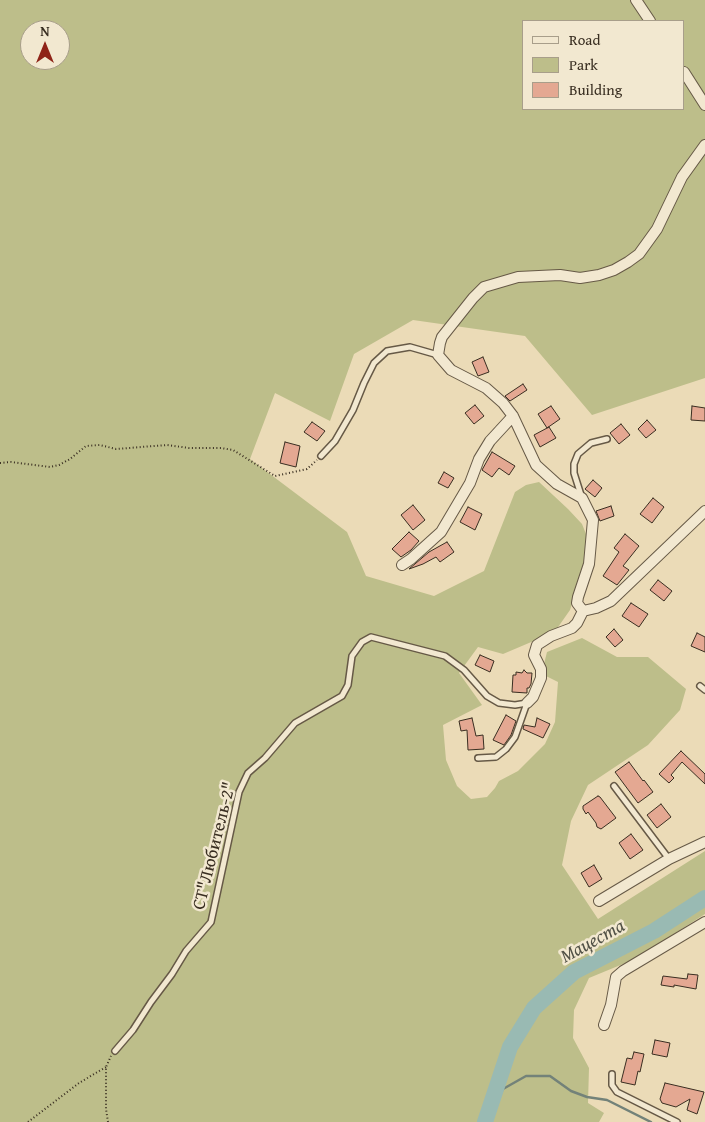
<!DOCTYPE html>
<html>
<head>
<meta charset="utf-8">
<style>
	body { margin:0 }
	#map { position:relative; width:705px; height:1122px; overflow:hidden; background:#ebdbb7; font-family:"Gentium Book Plus",serif }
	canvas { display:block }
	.legend { position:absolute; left:522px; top:20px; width:162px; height:90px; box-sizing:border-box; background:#f2e8d0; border:1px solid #a89e8a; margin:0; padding:6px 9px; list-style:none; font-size:15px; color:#392e21 }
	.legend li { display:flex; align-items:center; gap:10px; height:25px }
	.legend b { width:25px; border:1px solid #a89e8a }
	.north { position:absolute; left:20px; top:20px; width:50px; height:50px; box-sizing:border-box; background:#f2e8d0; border:1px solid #a89e8a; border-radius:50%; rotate:0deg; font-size:14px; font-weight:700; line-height:20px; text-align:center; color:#392e21 }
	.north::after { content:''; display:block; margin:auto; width:18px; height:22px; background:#8f2418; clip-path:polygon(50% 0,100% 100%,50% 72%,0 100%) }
</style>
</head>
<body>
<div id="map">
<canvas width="705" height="1122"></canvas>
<ul class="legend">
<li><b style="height:6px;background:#f2e8d0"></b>Road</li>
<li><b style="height:14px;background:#bdbe8a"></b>Park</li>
<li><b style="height:14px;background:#e4a892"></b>Building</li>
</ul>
<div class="north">N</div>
</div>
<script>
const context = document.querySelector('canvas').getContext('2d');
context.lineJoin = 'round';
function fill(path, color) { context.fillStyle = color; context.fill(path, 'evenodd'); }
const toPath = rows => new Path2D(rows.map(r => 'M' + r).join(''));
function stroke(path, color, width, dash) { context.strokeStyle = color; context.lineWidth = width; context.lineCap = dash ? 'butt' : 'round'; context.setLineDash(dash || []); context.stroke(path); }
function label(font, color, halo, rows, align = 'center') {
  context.font = font + ' "Gentium Book Plus",serif'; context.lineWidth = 5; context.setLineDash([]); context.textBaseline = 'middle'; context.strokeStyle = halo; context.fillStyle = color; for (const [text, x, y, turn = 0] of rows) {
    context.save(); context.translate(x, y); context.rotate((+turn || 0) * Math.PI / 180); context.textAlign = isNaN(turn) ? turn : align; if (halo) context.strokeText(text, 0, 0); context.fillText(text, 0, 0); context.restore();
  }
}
const green = toPath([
	[0,0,705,0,705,378,592,415,525,336,413,320,354,354,330,421,275,393,250,459,347,532,366,576,434,596,484,571,515,492,526,485,539,482,568,509,582,524,588,539,584,565,570,610,556,630,536,640,503,654,478,647,459,673,482,705,443,725,446,760,457,786,471,799,487,797,495,788,499,781,518,771,545,744,555,722,558,682,546,676,544,664,547,652,582,638,617,657,648,657,686,689,680,710,648,745,588,785,571,821,562,865,598,919,705,851,705,914,635,959,589,978,574,1010,573,1038,589,1068,588,1103,604,1113,599,1122,0,1122],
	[524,21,684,21,684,109,524,109],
	[30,30,60,30,60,60,30,60]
]);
const stream = toPath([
	[486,1121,503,1089,526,1076,550,1076,571,1091,587,1097,607,1100,651,1122]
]);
const river = toPath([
	[485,1122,510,1047,534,1008,574,972,654,931,705,898]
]);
const building = toPath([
	[483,357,489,372,478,376,472,362,483,357],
	[523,384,527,390,510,401,505,396,523,384],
	[475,405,484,416,474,424,465,413,475,405],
	[551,406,560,419,547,428,538,414,551,406],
	[692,406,705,408,705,421,691,420,692,406],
	[647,420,656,430,646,438,638,429,647,420],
	[312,422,325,431,317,441,304,432,312,422],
	[621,424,630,435,619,444,610,433,621,424],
	[549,427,556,438,540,447,534,435,549,427],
	[285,442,300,446,296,467,280,463,285,442],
	[492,452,515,466,509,475,499,468,492,477,482,470,492,452],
	[444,472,454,478,448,488,438,483,444,472],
	[593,480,602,488,595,497,585,489,593,480],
	[653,498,664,507,652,523,640,514,653,498],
	[413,505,425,520,413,530,401,515,413,505],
	[611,506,614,516,600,521,596,511,611,506],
	[468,507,482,514,475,530,460,522,468,507],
	[409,532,419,541,411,550,401,557,392,549,409,532],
	[625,534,639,546,623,566,629,570,617,585,603,576,619,552,614,548,625,534],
	[447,542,454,552,440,562,436,557,423,564,409,569,429,552,447,542],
	[658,580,672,591,664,601,650,590,658,580],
	[631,603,648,614,639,627,622,616,631,603],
	[614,629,623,640,615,647,606,637,614,629],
	[697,633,705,637,705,652,691,646,697,633],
	[480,655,494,661,490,672,475,665,480,655],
	[524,670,527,673,532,673,531,684,529,688,527,688,527,693,512,692,513,675,516,675,516,672,522,673,524,670],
	[506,715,516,721,511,735,504,745,493,740,506,715],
	[472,718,476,736,483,735,484,749,468,750,467,730,461,731,459,721,472,718],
	[537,718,550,724,543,738,523,729,524,725,535,727,537,718],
	[681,751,705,774,705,784,682,762,671,775,674,778,669,783,659,774,681,751],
	[629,762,643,781,644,780,653,792,638,803,615,772,629,762],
	[598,796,600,797,616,818,601,829,597,827,596,823,588,812,586,814,583,809,583,806,598,796],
	[661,804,671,817,657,828,647,815,661,804],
	[631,834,643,850,630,859,619,843,631,834],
	[594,865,602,879,589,887,581,873,594,865],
	[688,974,698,975,696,989,674,985,674,987,661,985,663,976,687,979,688,974],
	[655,1040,670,1043,667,1057,652,1054,655,1040],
	[634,1052,644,1054,640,1072,638,1071,635,1085,621,1082,627,1058,632,1059,634,1052],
	[665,1083,704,1092,697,1114,687,1110,690,1099,676,1107,662,1103,660,1099,665,1083]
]);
const path = toPath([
	[0,463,11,462,50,467,59,465,70,459,86,446,100,445,116,449,167,445,189,448,221,448,233,450,275,476,307,469,317,460],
	[28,1122,79,1083,106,1067],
	[108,1122,106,1109,106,1067,111,1056]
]);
const lane = toPath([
	[321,456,335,441,353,410,364,383,374,363,387,351,410,347,438,355],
	[581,495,574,473,574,464,578,454,591,443,607,439],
	[700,686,705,690],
	[614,786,669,859],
	[115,1051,133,1030,151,1002,172,974,186,951,211,922,239,792,248,773,265,758,295,723,342,696,348,685,352,656,362,642,371,637,445,656,464,670,487,696,499,703,515,705,527,703,515,737,506,749,496,757,478,758],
	[612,1074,612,1085,617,1092,677,1122]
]);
const street = toPath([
	[636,0,650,21],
	[684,72,705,105],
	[402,565,411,559,441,532,470,483,479,459,490,441,513,416],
	[583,611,577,603,578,597,589,564,593,520,582,498,557,484,536,465,513,416,503,403,486,388,451,370,438,355,440,343,442,337,473,298,484,287,518,277,560,275,580,278,599,275,614,270,628,262,639,254,657,229,682,177,705,145],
	[583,611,596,608,611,601,705,511],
	[527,703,533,697,541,678,541,669,534,655,537,645,551,636,572,628,577,623,583,611],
	[599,901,669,859,705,842],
	[604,1025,611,1005,616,977,623,971,705,922]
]);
const streetNames = [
	["СТ\"Любитель-2\"",215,846,-76]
];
const waterNames = [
	["Мацеста",593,942,-29]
];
fill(green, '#bdbe8a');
stroke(stream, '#738279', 2.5);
stroke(river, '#99bab3', 16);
fill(building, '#e4a892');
stroke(building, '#392e21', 1);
stroke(lane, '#665946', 8);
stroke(street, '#665946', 12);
stroke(path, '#392e21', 2, [1, 2.5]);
stroke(lane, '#f2e8d0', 5);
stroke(street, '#f2e8d0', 10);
label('18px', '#392e21', '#f2e8d0', streetNames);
label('italic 19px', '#515146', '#f2e8d0', waterNames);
</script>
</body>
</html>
